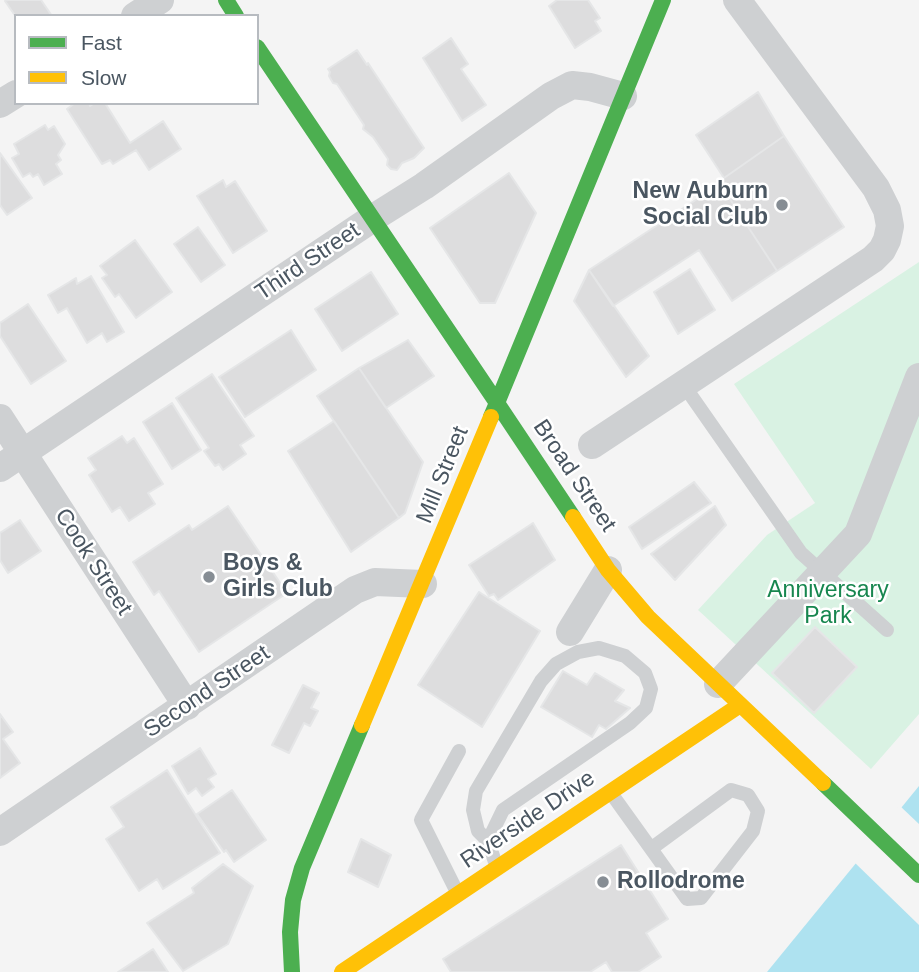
<!DOCTYPE html>
<html>
<head>
<meta charset="utf-8">
<style>
	body { margin:0 }
	#map { position:relative; width:919px; height:972px; overflow:hidden; background:#f4f4f4; font-family:Helvetica,sans-serif }
	canvas { display:block }
	.legend { position:absolute; left:14px; top:14px; width:245px; height:91px; box-sizing:border-box; background:#fff; border:2px solid #b7bbc0; margin:0; padding:9px 12px; list-style:none; font-size:21px; color:#4a5661 }
	.legend li { display:flex; align-items:center; gap:14px; height:35px }
	.legend b { width:35px; border:2px solid #b7bbc0 }
</style>
</head>
<body>
<div id="map">
<canvas width="919" height="972"></canvas>
<ul class="legend">
<li><b style="height:9px;background:#4caf50"></b>Fast</li>
<li><b style="height:9px;background:#ffc107"></b>Slow</li>
</ul>
</div>
<script>
const context = document.querySelector('canvas').getContext('2d');
context.lineJoin = 'round';
function fill(path, color) { context.fillStyle = color; context.fill(path, 'evenodd'); }
const toPath = rows => new Path2D(rows.map(r => 'M' + r).join(''));
function stroke(path, color, width, dash) { context.strokeStyle = color; context.lineWidth = width; context.lineCap = dash ? 'butt' : 'round'; context.setLineDash(dash || []); context.stroke(path); }
function label(font, color, halo, rows, align = 'center') {
  context.font = font + ' Helvetica,sans-serif'; context.lineWidth = 5; context.setLineDash([]); context.textBaseline = 'middle'; context.strokeStyle = halo; context.fillStyle = color; for (const [text, x, y, turn = 0] of rows) {
    context.save(); context.translate(x, y); context.rotate((+turn || 0) * Math.PI / 180); context.textAlign = isNaN(turn) ? turn : align; if (halo) context.strokeText(text, 0, 0); context.fillText(text, 0, 0); context.restore();
  }
}
const green = toPath([
	[919,262,919,714,871,769,698,610,767,535,815,503,734,384]
]);
const water = toPath([
	[919,786,919,972,767,972]
]);
const pier = toPath([
	[899,805,919,824,919,925,853,861]
]);
const building = toPath([
	[8,0,41,0,52,16,16,17,5,1,8,0],
	[557,0,588,0,600,18,595,21,601,31,575,48,549,6,557,0],
	[451,38,468,64,461,69,486,105,462,121,423,58,451,38],
	[357,50,367,65,368,63,424,148,414,158,402,163,397,170,391,169,387,165,388,159,373,137,363,129,364,125,337,84,333,83,329,76,330,72,328,69,357,50],
	[758,92,784,136,724,178,696,135,758,92],
	[75,103,89,103,90,106,95,103,105,103,130,143,163,121,181,149,149,170,136,150,113,164,110,160,102,164,67,109,75,103],
	[45,125,48,130,54,126,65,144,58,155,61,160,56,164,62,174,44,185,38,174,33,177,30,173,23,177,12,158,19,154,14,144,45,125],
	[784,136,844,227,777,271,720,184,724,178,784,136],
	[0,153,32,198,7,215,0,205,0,153],
	[509,173,536,213,495,303,480,303,430,228,509,173],
	[223,180,226,187,235,181,267,231,233,253,197,196,223,180],
	[720,184,777,271,732,301,699,250,613,306,589,270,720,184],
	[198,227,225,265,201,282,174,244,198,227],
	[135,240,172,292,136,318,119,294,115,297,102,278,107,275,100,266,135,240],
	[690,269,715,310,678,334,654,292,690,269],
	[589,270,649,356,626,377,574,301,589,270],
	[371,272,398,314,342,351,315,309,371,272],
	[91,276,124,332,107,342,102,333,87,343,67,308,58,313,48,295,76,278,77,284,91,276],
	[28,304,66,361,31,384,0,336,0,323,28,304],
	[291,330,316,370,245,417,219,377,291,330],
	[408,340,434,376,386,408,359,368,408,340],
	[359,368,423,462,405,513,399,518,317,396,359,368],
	[212,374,254,436,240,445,246,454,223,470,219,464,215,466,204,451,209,448,176,398,212,374],
	[172,403,201,450,172,469,143,422,172,403],
	[334,421,399,518,351,552,288,451,334,421],
	[122,436,127,443,134,438,163,484,148,493,155,504,129,521,120,507,112,512,89,475,96,470,88,458,122,436],
	[694,482,711,503,642,549,629,527,694,482],
	[228,506,287,593,199,652,159,591,154,595,133,562,189,525,192,530,228,506],
	[715,506,726,525,675,580,651,554,715,506],
	[20,520,41,551,8,573,0,560,0,533,20,520],
	[533,523,555,560,498,600,494,594,489,596,469,565,533,523],
	[479,592,540,631,482,727,418,685,479,592],
	[815,627,857,667,814,713,772,673,815,627],
	[563,671,587,685,595,673,624,690,615,701,630,708,606,729,599,725,592,737,541,707,563,671],
	[303,685,319,693,311,708,318,711,310,726,304,723,289,753,272,745,303,685],
	[0,714,13,732,3,739,20,763,0,778,0,714],
	[200,748,216,774,208,779,214,787,202,796,196,788,188,794,172,766,200,748],
	[167,770,220,853,163,889,157,879,139,891,106,839,124,827,111,807,167,770],
	[232,790,266,840,234,862,226,850,224,852,197,814,232,790],
	[361,839,391,855,378,887,348,872,361,839],
	[621,845,668,919,646,933,661,957,638,972,612,972,606,962,590,972,451,972,443,959,621,845],
	[223,864,253,886,228,944,183,971,147,923,194,893,192,888,223,864],
	[153,949,168,972,118,972,153,949]
]);
const lane = toPath([
	[683,384,801,553,887,630],
	[611,793,687,899,701,898,753,831,758,811,748,795,731,790,652,848],
	[488,841,478,831,473,810,476,791,541,681,556,664,578,652,599,648,625,656,645,673,651,689,646,708,630,723,503,810,488,841,497,868],
	[458,894,421,820,459,751]
]);
const street = toPath([
	[135,16,160,0],
	[0,104,16,94],
	[0,418,187,706],
	[592,445,873,259,882,250,887,240,890,226,887,210,876,188,737,0],
	[0,468,373,218,424,186,551,96,572,85,590,87,623,96],
	[570,632,608,570],
	[718,684,858,534,919,377],
	[0,832,355,590,375,582,423,584]
]);
const fast = toPath([
	[226,0,236,16],
	[257,47,497,403,491,417],
	[573,517,497,403,663,0],
	[823,783,919,875],
	[292,972,290,932,293,900,302,868,362,725]
]);
const slow = toPath([
	[573,517,608,570,648,617,823,783],
	[362,725,491,417],
	[342,972,740,705]
]);
const markers = [
	[782,205,7,"#868d94"],
	[209,577,7,"#868d94"],
	[603,882,7,"#868d94"]
];
const poiNames = [
	["New Auburn",768,192,"right"],
	["Social Club",768,218,"right"],
	["Boys &",223,564],
	["Girls Club",223,590],
	["Rollodrome",617,882]
];
const streetNames = [
	["Third Street",308,262,-34],
	["Mill Street",443,475,-68],
	["Broad Street",574,476,56],
	["Cook Street",93,562,57],
	["Second Street",207,692,-34],
	["Riverside Drive",528,820,-34]
];
const parkNames = [
	["Anniversary",828,591],
	["Park",828,617]
];
fill(green, '#d9f2e3');
fill(water, '#aee2f0');
fill(pier, '#f4f4f4');
fill(building, '#ddddde');
stroke(building, '#e5e6e7', 2);
stroke(lane, '#ced0d2', 14);
stroke(street, '#ced0d2', 28);
stroke(fast, '#4caf50', 16);
stroke(slow, '#ffc107', 16);
for (const [x, y, r, color] of markers) { const dot = new Path2D(); dot.arc(x, y, r, 0, 2 * Math.PI); context.fillStyle = color; context.fill(dot); stroke(dot, '#fff', 2.5); }
label('bold 23px', '#4a5661', '#fff', poiNames, 'left');
label('23px', '#4a5661', '#fff', streetNames);
label('23px', '#17864f', '#fff', parkNames);
</script>
</body>
</html>
